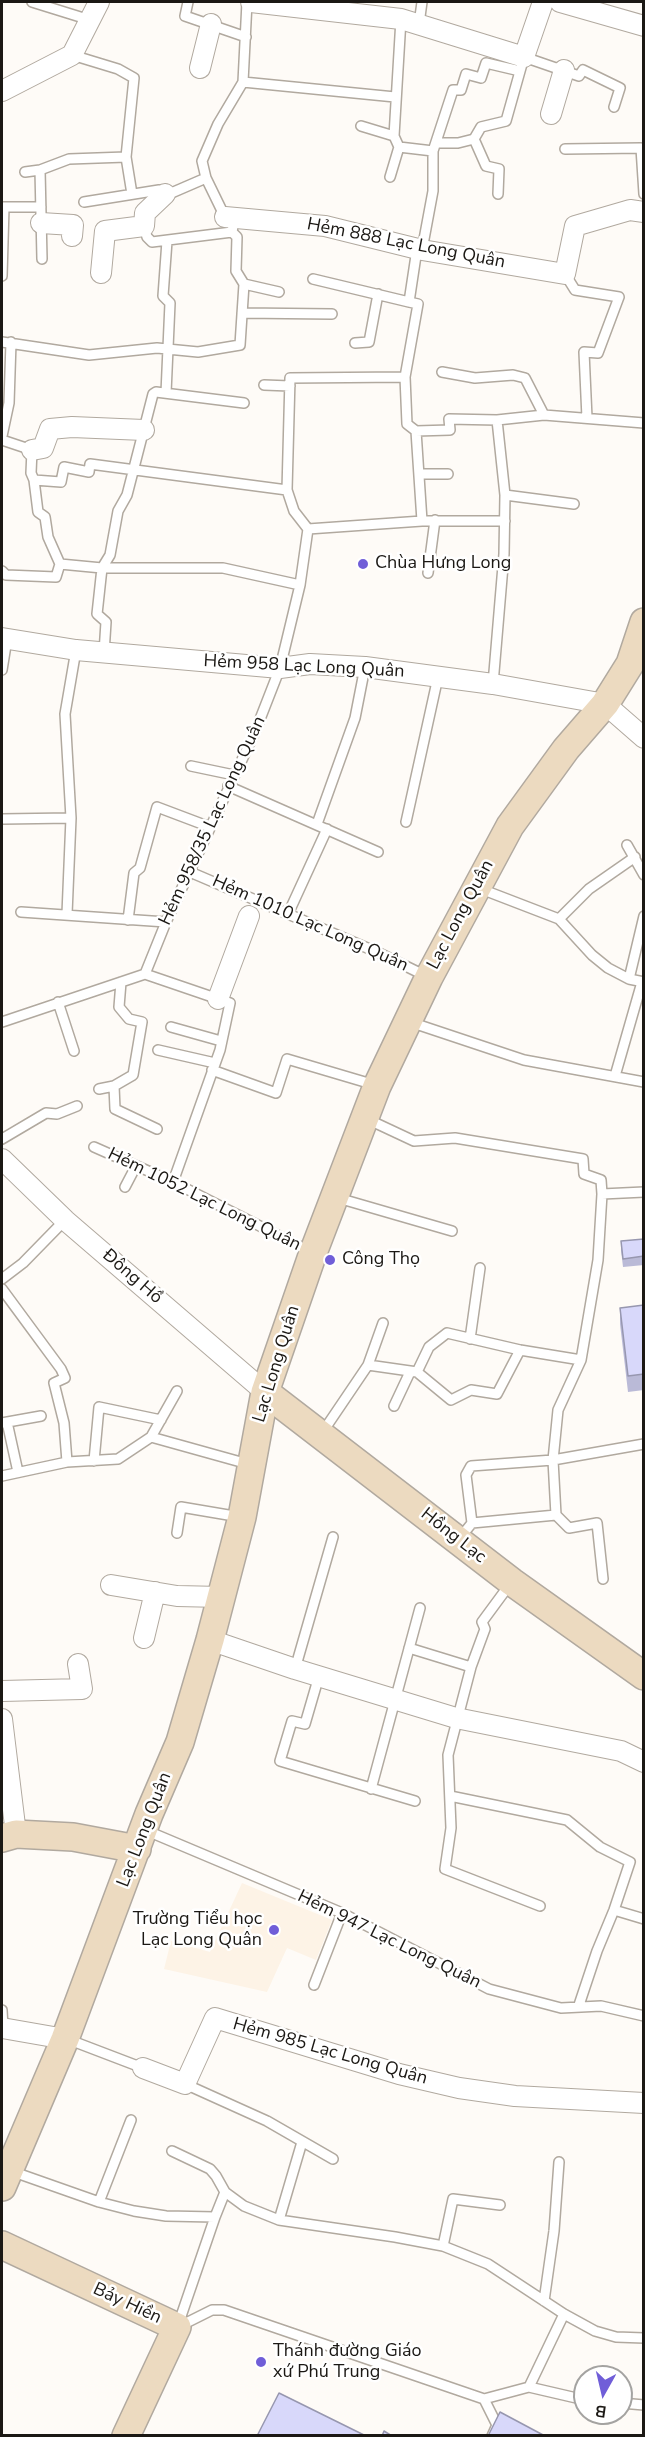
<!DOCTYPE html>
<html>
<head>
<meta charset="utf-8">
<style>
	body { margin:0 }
	#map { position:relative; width:645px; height:2437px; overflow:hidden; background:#fefbf7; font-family:"Nunito Sans",sans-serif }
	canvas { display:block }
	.frame { position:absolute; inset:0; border:3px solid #1b1814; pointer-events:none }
	.north { position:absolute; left:573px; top:2365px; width:60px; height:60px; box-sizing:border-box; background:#fff; border:2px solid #a4a3a1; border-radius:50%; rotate:188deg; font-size:16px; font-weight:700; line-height:24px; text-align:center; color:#1b1814 }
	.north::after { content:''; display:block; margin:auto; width:21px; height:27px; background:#705ed8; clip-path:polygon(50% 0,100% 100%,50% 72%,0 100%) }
</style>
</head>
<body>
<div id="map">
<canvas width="645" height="2437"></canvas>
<div class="frame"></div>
<div class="north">B</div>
</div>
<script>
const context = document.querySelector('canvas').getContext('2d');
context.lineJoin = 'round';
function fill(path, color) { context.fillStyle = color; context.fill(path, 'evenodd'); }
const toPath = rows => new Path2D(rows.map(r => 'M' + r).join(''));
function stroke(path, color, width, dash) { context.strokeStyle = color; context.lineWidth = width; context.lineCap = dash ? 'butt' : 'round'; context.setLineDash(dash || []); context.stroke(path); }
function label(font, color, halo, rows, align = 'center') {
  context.font = font + ' "Nunito Sans",sans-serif'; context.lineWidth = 5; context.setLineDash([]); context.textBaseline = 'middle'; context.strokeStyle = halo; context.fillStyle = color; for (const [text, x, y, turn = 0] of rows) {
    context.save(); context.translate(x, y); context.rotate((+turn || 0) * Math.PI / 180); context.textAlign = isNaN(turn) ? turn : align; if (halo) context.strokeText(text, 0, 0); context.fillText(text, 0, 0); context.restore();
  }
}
const built = toPath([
	[242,1883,332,1920,316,1960,287,1948,267,1992,164,1969,171,1941,210,1952]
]);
const lane = toPath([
	[32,2,90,20],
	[188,2,185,16,246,37],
	[419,24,422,2],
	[243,82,395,97],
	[361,126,394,136],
	[474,139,486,166,499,169,498,194],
	[436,143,458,143,474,139,481,127,506,121,524,57,579,76,583,70,620,88,614,107],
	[399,147,433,151],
	[565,149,641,148,644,194],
	[126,157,132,194],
	[25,172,40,170],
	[390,177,399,147,394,136,401,19],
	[84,202,159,190,165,194,169,194,206,178],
	[2,207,4,207,2,276],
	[4,207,41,207],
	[225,217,206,178,202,161,218,124,243,82,247,2],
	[144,226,147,237,152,242,232,232,233,226],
	[422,250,433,191,433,151,453,90,461,90,466,74,481,78,486,63,520,71],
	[42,259,40,170,69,159,126,157,134,78,118,69,72,55],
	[565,274,575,290,619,297,598,353,584,352,587,418],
	[313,279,409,302,417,249],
	[244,284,279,292],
	[242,313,332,314],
	[2,342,89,355,157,348,198,352,240,345,244,284,236,271,237,237,232,232],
	[355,343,369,342,378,294],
	[442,372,475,378,513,375,525,378,544,415],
	[405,377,418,304,409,302],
	[264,385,290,386],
	[166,393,170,303,163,296,167,241],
	[416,431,422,521],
	[2,436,9,403,11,342],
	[2,440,32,450,31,473,34,480],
	[419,474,448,474],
	[505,495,574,504],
	[308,529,422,521,505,521],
	[60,564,48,537,45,517,38,512,34,480,61,482,64,467,89,472,90,464,287,490],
	[2,571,6,575,56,577,60,564,102,568,223,568,300,585],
	[428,573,435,520],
	[104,653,106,622,97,614,102,568,110,555,118,511,127,495,153,394,156,392,244,403],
	[2,670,7,639],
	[493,684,504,554,505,495,497,420],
	[191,766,234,775],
	[228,786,378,852],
	[2,819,71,818],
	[406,822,438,677],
	[317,824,355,718,365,667],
	[627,845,644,875],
	[190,872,379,953,426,976],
	[481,889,559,919,592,955,608,968,629,979,644,982],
	[21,912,166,922],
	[67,914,71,818,65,714,76,650],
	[288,914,327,829],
	[559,919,589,889,635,857],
	[128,920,134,873,140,868,157,807,210,827],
	[145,974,166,922,255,732,280,668,300,585,308,529,294,511,287,490,290,378,405,377,407,424,416,431,450,430,449,419,497,420,544,415,644,423],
	[629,979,644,916],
	[121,982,119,1007,129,1019,142,1022,133,1075,114,1086,115,1109,157,1129],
	[58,1002,74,1051],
	[2,1022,145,974,230,1003,220,1050,173,1182],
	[410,1022,524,1060,644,1082],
	[171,1027,221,1041],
	[158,1050,215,1063],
	[212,1070,276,1093,287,1059,375,1085],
	[615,1076,642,982],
	[99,1089,114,1086],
	[367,1119,414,1141,455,1138,583,1159,584,1174,601,1180,602,1194,598,1260,581,1360,558,1410,553,1460,471,1466,466,1475,472,1523,459,1539],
	[2,1139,46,1113,57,1114,77,1106],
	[94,1147,173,1182,311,1252],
	[125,1187,136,1166],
	[602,1194,644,1192],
	[338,1198,452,1231],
	[2,1279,23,1263,65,1220],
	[2,1289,61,1369,65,1378,54,1383,64,1423,67,1462],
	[470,1339,480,1268],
	[368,1365,383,1323],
	[417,1372,451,1400,471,1390,497,1394,520,1350],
	[394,1406,410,1372],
	[7,1422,18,1472],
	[2,1423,41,1416],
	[322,1433,368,1365,417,1372,429,1347,447,1333,520,1350,581,1360],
	[151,1437,177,1391],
	[94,1461,99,1407,161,1420],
	[2,1476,67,1462,118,1459,151,1437,248,1464],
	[556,1515,569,1528,597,1523,603,1579],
	[472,1523,556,1515,553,1460,644,1444],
	[177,1533,181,1507,240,1517],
	[510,1584,482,1622,485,1629,471,1667,448,1755,451,1828,445,1869,540,1906],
	[409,1648,471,1667],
	[295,1669,333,1537],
	[319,1676,305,1724,292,1721,280,1761,415,1801],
	[371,1789,420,1608],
	[450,1796,567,1820,600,1847,630,1862,614,1910,597,1951,579,2005],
	[145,1830,342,1913,489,1989,561,2008,601,2006,644,2016],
	[614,1910,644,1919],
	[314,1985,342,1913],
	[2,2010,3,2028],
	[67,2039,143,2068],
	[185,2084,267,2121,333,2159],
	[172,2151,210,2169,216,2176,225,2192],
	[11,2171,99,2202,134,2211,166,2216,215,2217,225,2192,244,2206,279,2220,395,2237,443,2246,488,2264,564,2314,595,2331,616,2337,644,2338],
	[99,2202,131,2120],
	[279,2220,302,2142],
	[443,2246,453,2199,500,2205],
	[544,2301,554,2231,559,2162],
	[178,2325,215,2217],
	[180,2326,212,2310,224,2310,484,2399,529,2387,585,2400],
	[529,2387,564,2314],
	[484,2399,497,2425,492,2436],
	[621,2403,644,2405]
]);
const street = toPath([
	[251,2,401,19,524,57,543,2],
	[560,2,644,26],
	[200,68,211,24],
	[2,91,72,55,99,2],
	[551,114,564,70],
	[225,217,325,226,422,250,565,274,575,226,630,210,644,212],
	[41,223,73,225,72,236],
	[101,273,105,231,144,226,145,213,165,194],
	[32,450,43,448,50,429,72,427,144,430],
	[2,638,76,650,280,668,310,664,365,667,493,684,605,704,644,738],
	[218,999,249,916],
	[2,1159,65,1220,265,1392],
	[111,1585,177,1596,221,1597],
	[144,1638,155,1592],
	[210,1640,295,1669,456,1718,621,1751,644,1762],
	[2,1691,82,1689,78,1664],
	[2,1719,16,1834],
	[2,2028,65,2039],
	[143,2068,185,2084,215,2018,399,2074,459,2088,515,2096,644,2103]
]);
const secondary = toPath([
	[265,1392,512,1582,644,1676],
	[2,1838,16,1834,73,1837,137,1849],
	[2,2187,65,2039,149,1814,180,1742,210,1640,242,1517,265,1392,313,1253,377,1086,429,977,510,826,566,749,605,704,630,664,644,622],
	[2,2245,177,2327,126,2436]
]);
const wall = toPath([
	[644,1239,644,1265,623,1267,621,1250,621,1241],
	[644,1305,644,1390,628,1392,620,1324,620,1308]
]);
const building = toPath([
	[644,1239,644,1256,623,1259,621,1241,644,1239],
	[644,1305,644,1374,628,1376,620,1308,644,1305],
	[279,2393,366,2436,257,2436,279,2393],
	[500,2412,545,2436,488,2436,500,2412],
	[384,2431,392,2436,382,2436,384,2431]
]);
const markers = [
	[363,564,6,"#705ed8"],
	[330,1260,6,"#705ed8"],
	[274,1930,6,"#705ed8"],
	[261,2362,6,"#705ed8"]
];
const streetNames = [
	["Hẻm 888 Lạc Long Quân",406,244,11],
	["Hẻm 958 Lạc Long Quân",304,667,3],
	["Hẻm 958/35 Lạc Long Quân",213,821,-65],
	["Lạc Long Quân",461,915,-62],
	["Hẻm 1010 Lạc Long Quân",310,924,24],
	["Hẻm 1052 Lạc Long Quân",204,1200,26],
	["Đông Hồ",132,1277,41],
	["Lạc Long Quân",277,1364,-73],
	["Hồng Lạc",453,1536,38],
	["Lạc Long Quân",145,1830,-69],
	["Hẻm 947 Lạc Long Quân",389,1940,26],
	["Hẻm 985 Lạc Long Quân",330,2052,16],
	["Bảy Hiền",127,2304,25]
];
const poiNames = [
	["Chùa Hưng Long",375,564],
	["Công Thọ",342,1260],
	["Trường Tiểu học",262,1920,"right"],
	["Lạc Long Quân",262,1941,"right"],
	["Thánh đường Giáo",273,2352],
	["xứ Phú Trung",273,2373]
];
fill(built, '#fdf3e6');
stroke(lane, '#b1a99f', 12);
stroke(street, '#b1a99f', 22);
stroke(secondary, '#b1a99f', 30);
stroke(lane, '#fff', 9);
stroke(street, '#fff', 20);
stroke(secondary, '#ecdac0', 27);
fill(wall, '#babad7');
fill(building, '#d8d8fa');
stroke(building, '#9797af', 1.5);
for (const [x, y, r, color] of markers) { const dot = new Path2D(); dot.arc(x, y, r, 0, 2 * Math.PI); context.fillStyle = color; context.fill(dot); stroke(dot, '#fff', 2); }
label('18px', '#1b1814', '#fff', streetNames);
label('18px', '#1b1814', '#fff', poiNames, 'left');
</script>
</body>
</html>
